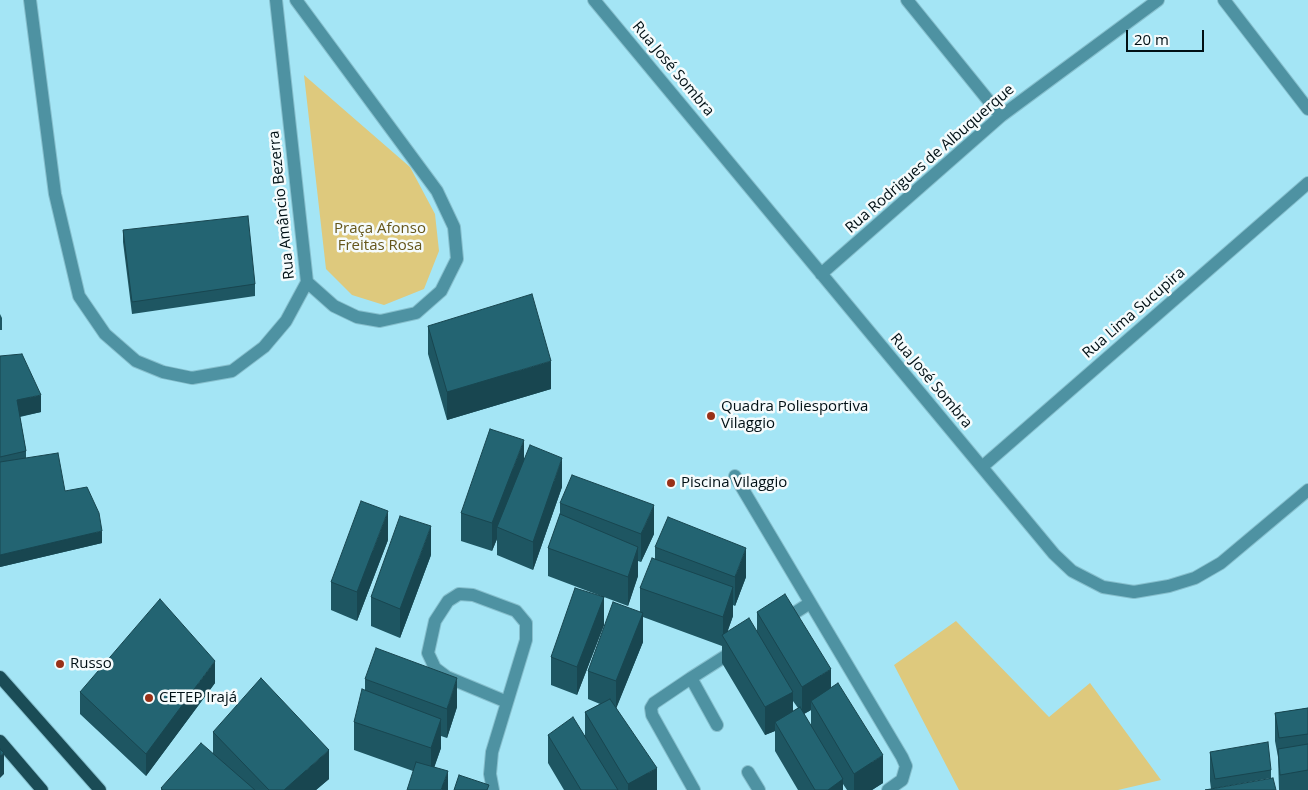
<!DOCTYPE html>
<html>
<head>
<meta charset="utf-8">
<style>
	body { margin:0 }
	#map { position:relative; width:1308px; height:790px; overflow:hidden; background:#a4e5f5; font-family:"Open Sans",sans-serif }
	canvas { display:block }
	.scale { position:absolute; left:1126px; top:30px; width:78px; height:22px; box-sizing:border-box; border:2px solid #001015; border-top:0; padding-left:6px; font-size:15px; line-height:18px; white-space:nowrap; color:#001015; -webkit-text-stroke:4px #f5fbfc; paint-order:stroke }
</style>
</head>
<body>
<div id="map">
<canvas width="1308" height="790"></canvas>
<div class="scale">20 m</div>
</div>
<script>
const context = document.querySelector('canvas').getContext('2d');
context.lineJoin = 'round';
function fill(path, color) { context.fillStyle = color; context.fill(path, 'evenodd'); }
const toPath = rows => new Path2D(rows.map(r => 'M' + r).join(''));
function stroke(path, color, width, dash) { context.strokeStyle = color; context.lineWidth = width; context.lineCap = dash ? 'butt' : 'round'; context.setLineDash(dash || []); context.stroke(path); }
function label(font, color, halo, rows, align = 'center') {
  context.font = font + ' "Open Sans",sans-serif'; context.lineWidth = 5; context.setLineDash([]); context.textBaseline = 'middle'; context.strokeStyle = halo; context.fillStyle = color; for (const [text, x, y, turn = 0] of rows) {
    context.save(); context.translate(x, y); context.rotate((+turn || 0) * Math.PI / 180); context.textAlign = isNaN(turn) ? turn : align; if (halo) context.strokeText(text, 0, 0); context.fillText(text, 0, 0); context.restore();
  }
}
const green = toPath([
	[304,75,410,167,435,214,439,251,424,289,384,305,352,295,326,269],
	[956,621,1049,717,1090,683,1161,780,1118,790,959,790,894,665]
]);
const minor = toPath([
	[30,0,55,194,79,296,105,334,136,361,163,372,192,378,232,371,264,347,286,321,307,282,276,0],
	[296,0,437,191,454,227,457,259,441,291,416,313,380,321,357,317,334,306,307,282],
	[594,0,1054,554,1072,571,1103,587,1134,592,1169,586,1195,578,1221,563,1308,490],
	[907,0,1001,116],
	[1224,0,1308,109],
	[821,274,1001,116,1158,0],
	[982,467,1308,183],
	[735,476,902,757,906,766,902,780,888,790],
	[782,621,810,603],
	[691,678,735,650],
	[748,772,759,790],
	[493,790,490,774,492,752,526,640,526,623,516,611,473,595,459,594,448,601,435,621,428,653,435,668,447,677,507,702],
	[694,790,652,715,651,708,654,703,691,678,717,725]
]);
const major = toPath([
	[0,677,100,790],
	[0,741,42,790]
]);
const wall = toPath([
	[123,230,255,284,255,296,132,314,123,242],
	[0,314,2,318,2,330,0,330],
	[428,326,551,389,447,420,428,354],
	[0,356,41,412,20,417,26,451,26,458,65,491,102,543,0,567],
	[524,459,562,487,533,570,497,555,497,539,492,551,461,541,461,513],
	[560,503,654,534,641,562,638,561,638,576,628,606,604,597,604,625,577,695,551,685,551,657,601,596,548,576,548,548,560,515],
	[388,540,357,621,331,610,331,582],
	[655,547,746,577,735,606,733,605,733,616,727,632,757,632,757,612,831,688,883,783,872,790,847,790,843,784,843,790,798,790,775,751,775,731,765,735,722,663,722,646,643,617,643,642,616,708,657,790,564,790,548,763,548,735,585,735,585,712,600,704,588,699,588,671,640,612,640,588,655,559],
	[793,701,798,708,793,711],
	[811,710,811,726,804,714],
	[431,555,400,638,371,626,371,597],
	[365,679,457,707,447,738,441,736,441,748,434,767,448,790,413,771,354,750,354,722,365,691],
	[215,683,146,776,80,714,80,692],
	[1308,708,1308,790,1279,790,1278,757,1275,741,1275,713],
	[213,732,329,779,316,790,161,790,161,788,213,753],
	[1210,752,1271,770,1271,778,1211,789,1210,781]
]);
const shadedWall = toPath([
	[551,361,551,389,447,420,447,392],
	[41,395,41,412,17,417,17,400],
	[524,440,524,469,497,527,497,539,492,551,492,523],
	[562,458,562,487,533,570,533,542],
	[654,505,654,534,641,562,641,534],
	[388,511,388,540,357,621,357,592],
	[431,526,431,555,400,638,400,609],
	[102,531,102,543,0,567,0,555],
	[638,547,638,576,628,606,628,577],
	[746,548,746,577,735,606,735,577],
	[733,587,733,616,725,639,723,635,723,617],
	[604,597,604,625,577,695,577,667],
	[643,613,643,642,616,709,616,681],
	[215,661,215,683,146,776,146,754],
	[831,669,831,697,811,701,811,710,802,715,802,687],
	[457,678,457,707,447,738,447,709],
	[793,692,793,721,775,722,775,731,765,735,765,707],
	[441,719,441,748,431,777,431,748],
	[329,750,329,779,316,790,284,790],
	[4,753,4,774,0,778,0,756],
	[883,755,883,783,872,790,854,790,854,774],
	[657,768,657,790,628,790,628,784],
	[448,771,448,790,441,790],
	[843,779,843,790,828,790]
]);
const building = toPath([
	[248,216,255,284,132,302,123,230,248,216],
	[532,294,551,361,447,392,428,326,532,294],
	[22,354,41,395,17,400,26,451,0,457,0,356,22,354],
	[490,429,524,440,492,523,461,513,490,429],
	[530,445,562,458,533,542,497,527,530,445],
	[58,453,65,491,87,487,99,513,102,531,0,555,0,462,58,453],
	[572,475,654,505,641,534,560,503,572,475],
	[361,501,388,511,357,592,331,582,361,501],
	[560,514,638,547,628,577,548,548,560,514],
	[400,516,431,526,400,609,371,597,400,516],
	[668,517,746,548,735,577,655,547,668,517],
	[652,558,733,587,723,617,640,588,652,558],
	[575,588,604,597,577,667,551,657,575,588],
	[785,594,831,669,802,687,757,612,785,594],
	[160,599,215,661,146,754,80,692,160,599],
	[613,602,643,613,616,681,588,671,613,602],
	[749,618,793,692,765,707,722,635,749,618],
	[376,648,457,678,447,709,365,679,376,648],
	[261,678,329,750,284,790,269,790,213,732,261,678],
	[838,683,883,755,854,774,811,701,838,683],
	[362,689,441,719,431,748,354,722,362,689],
	[610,699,657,768,628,784,585,712,610,699],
	[800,707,843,779,828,790,815,790,775,722,800,707],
	[1308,708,1308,734,1279,738,1275,713,1308,708],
	[573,717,618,790,581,790,548,735,573,717],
	[1268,742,1271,770,1215,779,1210,752,1268,742],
	[201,743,255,790,163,790,161,788,201,743],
	[1308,744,1308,770,1280,775,1278,749,1308,744],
	[0,749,4,753,0,756,0,749],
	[416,762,448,771,441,790,407,790,416,762],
	[459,775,489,785,487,790,454,790,459,775],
	[1273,778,1276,790,1205,790,1273,778]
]);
const markers = [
	[711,416,5,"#993118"],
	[671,483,5,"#993118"],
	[60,664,5,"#993118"],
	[149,698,5,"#993118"]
];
const streetNames = [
	["Rua José Sombra",673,69,50],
	["Rua Rodrigues de Albuquerque",930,159,-41],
	["Rua Amâncio Bezerra",282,205,-96],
	["Rua Lima Sucupira",1134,313,-41],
	["Rua José Sombra",931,381,50]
];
const parkNames = [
	["Praça Afonso",380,229],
	["Freitas Rosa",380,246]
];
const poiNames = [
	["Quadra Poliesportiva",721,407],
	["Vilaggio",721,424],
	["Piscina Vilaggio",681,483],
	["Russo",70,664],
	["CETEP Irajá",159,698]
];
fill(green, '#dec97d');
stroke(minor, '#86bfcd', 14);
stroke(major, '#86bfcd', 14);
stroke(minor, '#4e92a2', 12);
stroke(major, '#1a4c56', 12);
fill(wall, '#1e5662');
fill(shadedWall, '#184650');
fill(building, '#236472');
stroke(building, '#184650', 1);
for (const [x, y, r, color] of markers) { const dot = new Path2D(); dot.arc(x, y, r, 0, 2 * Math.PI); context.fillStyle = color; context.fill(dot); stroke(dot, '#f5fbfc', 2); }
label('15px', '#001015', '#f5fbfc', streetNames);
label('15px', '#65561b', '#f5fbfc', parkNames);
label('15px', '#001015', '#f5fbfc', poiNames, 'left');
</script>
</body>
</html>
